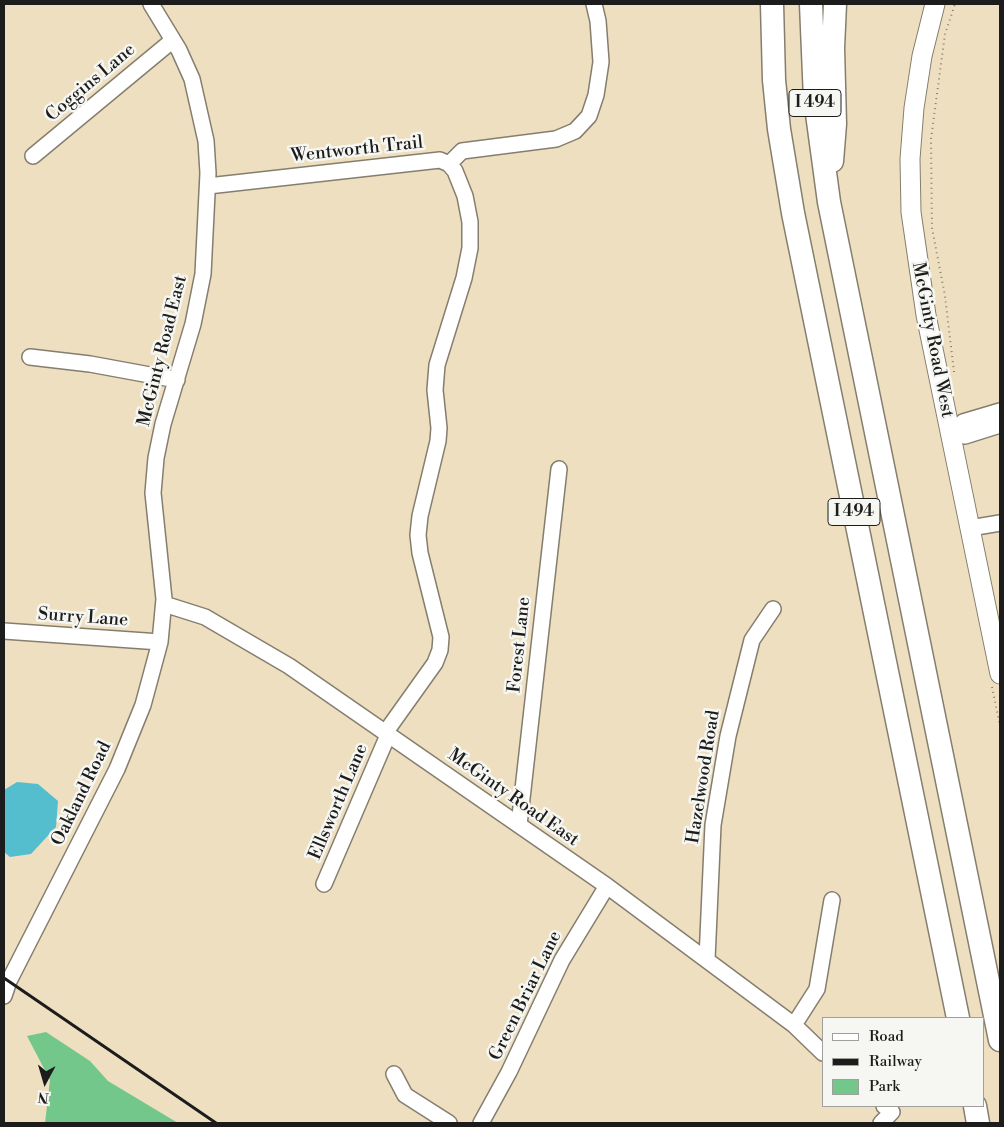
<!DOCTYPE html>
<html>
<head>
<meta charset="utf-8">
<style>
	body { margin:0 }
	#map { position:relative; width:1004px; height:1127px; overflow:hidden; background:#eedfc0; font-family:"Libre Bodoni",serif }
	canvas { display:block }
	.frame { position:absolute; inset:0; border:5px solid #1c1c1c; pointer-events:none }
	.legend { position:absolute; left:822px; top:1017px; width:162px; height:90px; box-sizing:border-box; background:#f6f6f2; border:1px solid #9f9f9c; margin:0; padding:6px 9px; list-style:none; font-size:15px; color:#1c1c1c }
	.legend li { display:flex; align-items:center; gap:10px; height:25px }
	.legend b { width:25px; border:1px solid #9f9f9c }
	.north { position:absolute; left:20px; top:1057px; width:50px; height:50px; -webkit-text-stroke:4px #f6f6f2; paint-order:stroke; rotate:186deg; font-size:14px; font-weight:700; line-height:20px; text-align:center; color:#1c1c1c }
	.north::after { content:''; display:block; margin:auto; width:18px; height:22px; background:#1c1c1c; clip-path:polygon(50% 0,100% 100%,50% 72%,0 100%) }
</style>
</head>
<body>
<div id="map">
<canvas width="1004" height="1127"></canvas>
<div class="frame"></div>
<ul class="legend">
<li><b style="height:6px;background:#fff"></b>Road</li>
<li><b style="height:6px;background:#1c1c1c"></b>Railway</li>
<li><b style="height:14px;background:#73c78b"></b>Park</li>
</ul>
<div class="north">N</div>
</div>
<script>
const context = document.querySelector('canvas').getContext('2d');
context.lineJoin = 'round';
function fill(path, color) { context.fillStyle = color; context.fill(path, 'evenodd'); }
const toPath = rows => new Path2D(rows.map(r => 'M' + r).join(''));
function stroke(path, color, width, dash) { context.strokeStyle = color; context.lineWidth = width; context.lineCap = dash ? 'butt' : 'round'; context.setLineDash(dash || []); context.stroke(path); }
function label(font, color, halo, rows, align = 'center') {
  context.font = font + ' "Libre Bodoni",serif'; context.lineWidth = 5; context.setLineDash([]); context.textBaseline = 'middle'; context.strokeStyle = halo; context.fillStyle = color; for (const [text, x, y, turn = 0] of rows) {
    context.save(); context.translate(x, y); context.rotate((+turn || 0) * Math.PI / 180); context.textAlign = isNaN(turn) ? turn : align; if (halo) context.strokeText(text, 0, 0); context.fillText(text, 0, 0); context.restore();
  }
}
const green = toPath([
	[46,1032,90,1061,108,1081,178,1123,45,1123,50,1080,27,1036]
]);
const water = toPath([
	[17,782,38,784,58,801,56,827,31,854,10,857,4,852,4,790]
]);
const path = toPath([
	[954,372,945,296,932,228,931,139,945,34,955,4],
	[992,687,1000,726]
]);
const minor = toPath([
	[33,156,173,40],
	[449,164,462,151,556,139,575,131,589,116,596,95,601,62,598,21,594,4],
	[208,186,440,160,449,164,455,171,465,196,470,222,470,248,464,278,437,365,435,390,439,428,438,441,420,516,418,535,420,553,441,637,440,650,435,663,385,733],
	[30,357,90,364,177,380],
	[1000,411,963,422,951,434,965,436,1000,425],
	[970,528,1000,523],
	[164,604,205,617,289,666,607,886,794,1025,823,1053],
	[4,631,160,642],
	[519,825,559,469],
	[324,884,388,735],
	[707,959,713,825,728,736,752,640,773,609],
	[4,996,9,981,117,769,143,705,160,642,164,599,153,493,156,458,163,424,193,324,203,274,208,173,206,141,192,79,179,50,151,4],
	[794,1025,817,989,832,900],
	[394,1074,405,1095,449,1123],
	[481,1123,509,1072,562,960,607,886],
	[881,1123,892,1112,884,1106]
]);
const major = toPath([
	[935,4,922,56,914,108,910,159,911,212,926,315,1000,674]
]);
const highway = toPath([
	[772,4,774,80,779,129,793,213,958,1018],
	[811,4,815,99,829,202,1000,1040],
	[832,161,835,124,833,48,835,4],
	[975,1106,978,1123]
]);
const rail = toPath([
	[4,978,216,1123]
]);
const shields = [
	[815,103,52],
	[854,512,52]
];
const shieldNames = [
	["I 494",815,103],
	["I 494",854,512]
];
const streetNames = [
	["Coggins Lane",91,83,-40],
	["Wentworth Trail",357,150,-6],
	["McGinty Road West",932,340,79],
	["McGinty Road East",163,351,-76],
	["Surry Lane",83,618,4],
	["Forest Lane",520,645,-84],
	["Hazelwood Road",704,777,-81],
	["Oakland Road",82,794,-64],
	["McGinty Road East",513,798,35],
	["Ellsworth Lane",339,802,-67],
	["Green Briar Lane",526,996,-64]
];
fill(green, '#73c78b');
fill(water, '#54becf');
stroke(minor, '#857e6e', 18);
stroke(major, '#857e6e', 21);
stroke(highway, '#857e6e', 25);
stroke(path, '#857e6e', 2, [1, 4]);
stroke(minor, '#fff', 15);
stroke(major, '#fff', 19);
stroke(highway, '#fff', 22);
stroke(rail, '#1c1c1c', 3);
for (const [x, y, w] of shields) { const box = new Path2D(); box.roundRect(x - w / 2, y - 13.5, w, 27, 4); context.fillStyle = '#f6f6f2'; context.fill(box); stroke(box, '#1c1c1c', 1); }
label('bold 16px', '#1c1c1c', null, shieldNames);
label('18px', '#1c1c1c', '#f6f6f2', streetNames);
</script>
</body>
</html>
